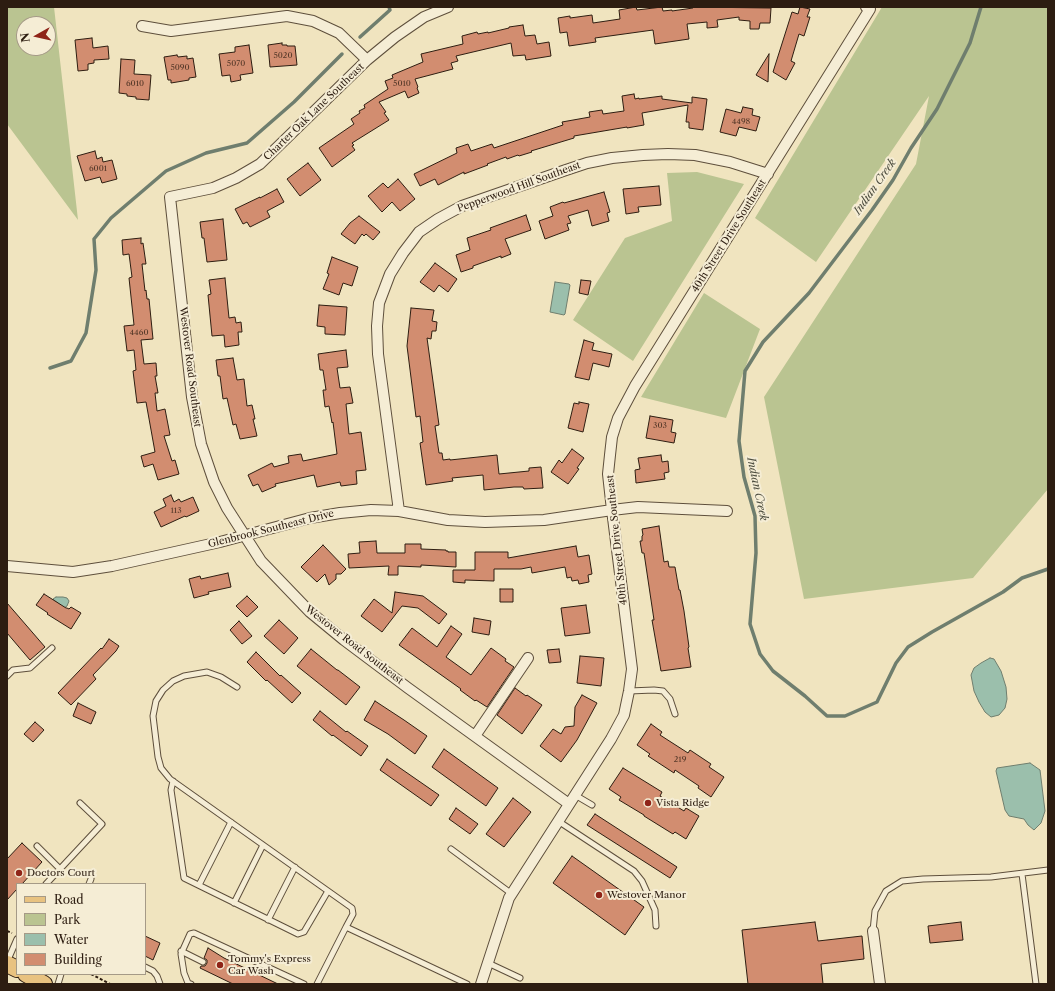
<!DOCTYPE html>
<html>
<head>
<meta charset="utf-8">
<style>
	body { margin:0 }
	#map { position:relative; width:1055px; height:991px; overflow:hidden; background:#f0e4bf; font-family:"Libre Caslon Text",serif }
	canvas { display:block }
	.frame { position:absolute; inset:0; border:8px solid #2d1d11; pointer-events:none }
	.legend { position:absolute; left:16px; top:883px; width:130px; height:92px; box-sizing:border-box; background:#f5edd5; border:1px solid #a59a87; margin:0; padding:5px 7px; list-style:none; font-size:12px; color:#2d1d11 }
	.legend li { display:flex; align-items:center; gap:8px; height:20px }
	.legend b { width:20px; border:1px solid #a59a87 }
	.north { position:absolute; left:16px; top:16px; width:40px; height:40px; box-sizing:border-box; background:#f5edd5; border:1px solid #a59a87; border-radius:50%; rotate:262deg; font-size:11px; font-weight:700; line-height:16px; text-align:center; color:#2d1d11 }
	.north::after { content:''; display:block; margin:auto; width:14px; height:18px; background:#8f2418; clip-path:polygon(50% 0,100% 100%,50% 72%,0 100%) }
</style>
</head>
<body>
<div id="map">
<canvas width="1055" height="991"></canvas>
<div class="frame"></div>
<ul class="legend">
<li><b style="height:5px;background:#e8c280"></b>Road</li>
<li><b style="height:11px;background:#bac491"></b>Park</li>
<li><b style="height:11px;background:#9bbfac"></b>Water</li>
<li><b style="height:11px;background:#d28d70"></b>Building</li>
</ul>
<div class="north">N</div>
</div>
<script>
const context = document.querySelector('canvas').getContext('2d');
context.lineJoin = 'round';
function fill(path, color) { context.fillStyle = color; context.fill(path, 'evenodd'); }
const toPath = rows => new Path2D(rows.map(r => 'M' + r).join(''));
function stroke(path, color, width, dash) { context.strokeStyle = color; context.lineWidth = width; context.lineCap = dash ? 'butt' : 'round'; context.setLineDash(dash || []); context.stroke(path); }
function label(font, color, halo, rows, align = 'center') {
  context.font = font + ' "Libre Caslon Text",serif'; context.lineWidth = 4; context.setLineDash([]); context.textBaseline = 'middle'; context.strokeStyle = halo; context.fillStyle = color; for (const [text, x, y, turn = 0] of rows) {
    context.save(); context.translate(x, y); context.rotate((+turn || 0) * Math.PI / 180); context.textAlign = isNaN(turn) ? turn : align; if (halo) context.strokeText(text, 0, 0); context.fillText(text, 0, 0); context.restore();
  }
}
const green = toPath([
	[7,7,54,7,78,220,7,124],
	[24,24,48,24,48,48,24,48],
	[882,7,1048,7,1048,489,973,578,804,599,764,397,916,164,929,96,816,262,755,218],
	[697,172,744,184,633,361,573,320,625,238,672,221,667,173],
	[704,293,760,329,726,418,641,397]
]);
const water = toPath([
	[555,282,569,284,570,285,565,314,564,315,550,312,555,282],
	[56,597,63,597,67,598,69,601,67,606,64,608,54,600,53,599,56,597],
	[990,658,994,659,1001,671,1006,687,1007,699,1005,708,999,715,991,717,985,712,979,702,974,691,971,675,974,668,981,663,990,658],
	[1030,763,1040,770,1045,811,1041,823,1034,830,1028,825,1024,819,1009,816,1005,810,996,771,997,768,1030,763]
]);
const stream = toPath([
	[981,7,970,43,937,109,911,148,893,180,872,210,809,293,763,342,745,371,739,441,744,477,755,516,756,553,750,624,760,654,773,671,805,696,827,716,845,716,877,702,896,663,908,647,932,632,1003,592,1022,578,1048,569],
	[360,37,390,10,389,7],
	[50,368,71,361,86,333,96,270,94,239,111,218,166,171,206,153,247,143,294,102,342,54]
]);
const building = toPath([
	[636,7,637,10,662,7,663,11,672,10,672,11,693,8,693,7,771,8,770,23,760,23,759,29,750,29,750,21,739,20,739,17,717,20,718,27,707,28,707,22,687,24,689,39,655,44,653,30,595,38,596,42,569,46,567,32,560,33,558,18,570,16,570,18,592,15,593,23,620,19,619,10,636,7],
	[800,7,810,9,807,17,810,17,804,36,799,34,791,61,795,63,786,80,773,72,792,12,798,14,800,7],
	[523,25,525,36,535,35,537,44,549,42,551,56,526,60,525,55,513,56,511,43,456,56,458,61,451,63,453,69,415,79,418,87,417,88,419,93,408,98,405,91,379,102,386,112,384,113,389,120,352,143,354,145,352,146,355,150,332,167,319,148,354,124,351,119,360,113,359,111,365,108,364,105,388,89,385,81,393,78,392,75,423,62,421,54,463,44,462,36,477,32,478,34,488,32,488,33,509,28,509,27,523,25],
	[92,38,93,48,108,46,109,59,94,60,94,63,88,64,88,70,78,71,75,40,92,38],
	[282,43,282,45,287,45,287,46,295,46,297,65,270,67,268,45,282,43],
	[249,45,253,73,240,75,241,80,231,82,230,75,222,76,219,54,235,52,235,47,249,45],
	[769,54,768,82,756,75,769,54],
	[177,55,178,57,187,56,187,59,193,58,196,77,189,78,189,80,171,83,171,80,168,80,164,57,177,55],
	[121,59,135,60,134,74,151,75,149,100,136,99,136,97,127,96,127,94,119,93,121,59],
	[634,94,635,99,639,98,639,99,662,96,662,99,692,103,692,97,707,99,703,130,689,128,689,122,686,122,688,105,642,113,644,125,627,128,627,127,574,136,574,138,531,151,532,152,519,156,518,155,507,159,506,157,487,164,488,165,464,174,464,172,438,185,435,179,420,186,414,174,457,153,456,148,468,144,471,151,492,144,494,148,563,125,562,122,590,117,589,112,602,110,603,114,624,111,622,96,634,94],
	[743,107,753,109,752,115,760,117,756,131,739,127,736,136,720,132,726,109,741,113,743,107],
	[95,151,97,159,102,157,103,162,112,160,117,179,102,183,100,177,85,181,77,156,95,151],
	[308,163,321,180,300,196,287,179,308,163],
	[398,179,415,199,400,211,392,202,382,212,368,196,383,183,388,188,398,179],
	[659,186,661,205,638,207,639,212,626,214,623,189,659,186],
	[277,189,284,202,267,211,270,217,250,227,247,222,243,224,235,209,260,197,260,198,277,189],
	[604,192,610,212,607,213,609,221,592,226,588,210,568,216,571,223,567,224,569,230,545,239,539,221,553,216,550,207,563,202,564,203,604,192],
	[526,215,531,230,505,239,511,254,501,258,501,256,473,266,473,268,461,272,456,255,470,250,467,238,491,230,490,228,526,215],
	[359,216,380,232,373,240,366,234,364,236,362,234,355,244,341,234,350,223,359,216],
	[223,219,227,260,207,262,204,238,202,238,200,222,223,219],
	[141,238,141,244,143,243,146,264,142,264,145,291,146,290,147,299,149,299,153,339,141,340,144,364,156,363,157,376,155,376,158,393,155,393,157,411,165,409,170,435,164,436,172,461,175,460,179,474,158,480,153,464,144,467,141,456,155,452,146,402,137,403,133,371,136,370,134,350,127,351,124,326,134,325,129,278,132,277,129,254,123,255,122,240,141,238],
	[332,257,358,267,352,286,343,283,339,295,323,289,329,274,327,273,332,257],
	[435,263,457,279,448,292,439,285,434,292,420,282,435,263],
	[225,278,229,318,235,317,236,323,241,322,242,332,238,332,239,345,225,347,224,335,212,336,208,295,211,294,209,280,225,278],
	[581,280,591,281,588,295,579,293,581,280],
	[319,305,347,307,345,335,325,334,325,327,317,326,319,305],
	[411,308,434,310,432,321,437,322,436,331,432,331,431,339,427,338,439,425,435,426,439,453,442,453,443,460,450,459,450,460,497,455,499,474,529,471,529,468,541,467,543,488,524,489,523,487,514,487,484,490,483,475,452,478,453,481,426,485,420,443,423,442,420,416,416,417,407,346,411,308],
	[584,340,594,343,592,350,612,354,609,367,593,363,589,380,575,377,584,340],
	[346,350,348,367,337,368,340,388,350,387,353,403,346,404,349,434,361,432,366,470,356,471,357,484,341,486,340,482,317,487,314,475,275,484,276,486,262,492,258,484,253,486,248,475,272,463,274,467,289,463,288,456,301,454,303,461,337,454,333,422,332,423,329,406,325,407,323,390,326,390,323,370,320,370,318,354,346,350],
	[233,358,237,380,244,379,247,406,252,405,255,419,253,419,257,436,240,439,236,424,233,425,227,398,223,399,220,376,218,376,216,360,233,358],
	[579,402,589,404,583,432,568,428,574,403,579,404,579,402],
	[650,416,673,420,671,432,676,433,674,443,646,438,650,416],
	[572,449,584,458,577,468,579,469,568,484,551,472,559,460,562,463,572,449],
	[661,455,662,462,668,461,669,472,664,473,665,479,636,483,635,470,640,469,638,458,661,455],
	[171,495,174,502,179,499,181,502,193,497,199,511,186,517,185,516,161,527,154,512,166,506,163,499,171,495],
	[659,526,664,562,668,561,669,567,675,567,679,590,680,590,684,611,689,647,688,648,691,667,661,671,652,620,654,620,644,553,642,553,640,541,642,541,642,536,643,535,642,529,659,526],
	[376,541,377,553,405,553,405,544,421,544,421,549,446,550,446,551,448,551,448,552,456,552,456,567,421,565,421,567,398,566,398,575,388,575,389,566,349,568,348,554,360,553,359,542,376,541],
	[323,545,346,569,341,574,336,574,336,579,329,585,325,574,317,582,301,567,323,545],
	[576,546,578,557,589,555,592,574,588,575,589,582,579,584,578,580,572,581,571,577,567,578,565,567,532,573,531,567,521,569,494,569,494,581,465,580,465,583,453,582,453,570,475,570,475,552,508,552,508,558,576,546],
	[228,573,231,587,208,592,209,594,194,598,189,579,200,576,201,579,228,573],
	[500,589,513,589,513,602,500,602,500,589],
	[395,592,423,596,447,614,439,624,418,608,402,606,382,632,361,616,374,599,392,613,395,592],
	[44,594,66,608,67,608,69,609,71,607,81,613,71,629,47,614,48,613,36,605,44,594],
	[247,596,258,607,247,617,236,606,247,596],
	[7,603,45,647,30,660,7,633,7,603],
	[586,605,590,633,565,636,561,608,586,605],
	[474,618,491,621,489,635,472,632,474,618],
	[279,620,298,638,284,654,264,636,279,620],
	[239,621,252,636,242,644,230,630,239,621],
	[451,626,462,634,446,657,471,675,491,648,506,659,505,661,514,667,487,707,476,700,475,701,460,690,461,689,399,645,412,628,437,647,451,626],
	[109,639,119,646,116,651,93,675,96,679,71,705,58,693,101,648,102,649,109,639],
	[311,649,337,670,338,670,360,687,346,705,297,666,311,649],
	[559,649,561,662,549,663,547,650,559,649],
	[256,652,280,676,281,675,301,693,292,703,267,680,266,681,247,662,256,652],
	[580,656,604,658,601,686,577,683,580,656],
	[515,688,526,696,527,695,542,705,522,734,497,715,515,688],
	[582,695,597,703,577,740,561,762,540,746,553,729,561,734,565,727,574,726,575,707,582,695],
	[375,701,404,720,427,736,415,754,388,734,364,720,375,701],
	[78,703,96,712,91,724,73,716,78,703],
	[320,711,346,732,347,731,368,746,361,756,333,735,332,736,313,720,320,711],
	[35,722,44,730,33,742,24,734,35,722],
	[651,724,662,732,660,735,688,753,690,750,711,764,709,767,724,777,711,797,698,788,699,786,675,770,674,773,648,756,650,754,637,745,651,724],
	[444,749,498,788,486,806,432,767,444,749],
	[387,759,439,795,431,806,380,770,387,759],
	[623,768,662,792,660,796,684,811,686,808,699,816,686,839,675,832,673,834,644,816,644,815,619,800,621,797,609,789,623,768],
	[513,798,531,812,504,847,486,834,513,798],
	[456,808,478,824,470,834,449,819,456,808],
	[595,814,677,867,670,878,587,825,595,814],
	[22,843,42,862,22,884,17,884,17,889,7,900,7,859,22,843],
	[572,856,644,907,625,935,553,883,572,856],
	[815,922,818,941,862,936,864,959,821,964,823,984,748,984,742,930,815,922],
	[961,922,963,940,930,943,928,926,961,922],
	[145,936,160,943,153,960,145,956,145,936],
	[208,948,224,958,278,984,233,984,200,968,201,966,205,966,207,963,207,960,204,958,208,948]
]);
const path = toPath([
	[7,931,12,933],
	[91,974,110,984]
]);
const service = toPath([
	[7,676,13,670,30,668,52,648],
	[237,687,221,677,207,672,184,676,173,681,163,690,156,701,153,716,158,757,161,768,170,779,352,908,353,914,346,927,317,984],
	[629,691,654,690,663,691,670,699,675,714],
	[173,781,171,790,184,878,298,934,304,932,328,891],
	[575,795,592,805],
	[558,821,634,871,642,881,655,910,656,926],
	[37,846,60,869],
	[451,849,512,894],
	[1022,874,1036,984],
	[46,884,102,824,80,803],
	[89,884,91,879],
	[199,885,231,822],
	[234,903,263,845],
	[268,920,295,867],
	[346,927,467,984],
	[873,931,875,911,886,891,902,881,923,879,991,877,1048,870],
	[181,951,203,962],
	[7,962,17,939],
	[488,963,520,978],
	[145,967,153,971,157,976,160,984],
	[58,984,61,974],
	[191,984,188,983,184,973,181,954,190,934,194,933,304,984]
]);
const minor = toPath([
	[448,7,424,17,395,37,367,60,260,164,236,178,213,188,170,197,192,397,201,444,214,482,227,508,261,561,310,612,344,640,408,688,569,804],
	[142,26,171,31,287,16,313,21,339,33,367,60],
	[399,511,378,354,377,326,379,303,390,274,403,253,419,232,438,219,462,206,563,171,587,163,612,158,643,155,668,154,695,155,730,162,768,174],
	[7,566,73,572,112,566,220,542,310,518,340,513,371,510,399,511,448,520,485,522,544,520,612,510,638,507,727,511],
	[475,736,528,658],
	[873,931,880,984],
	[481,984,509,898,611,739,624,715,629,691,632,669,612,510,608,474,610,455,612,437,618,418,635,386,870,9,866,7]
]);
const primary = toPath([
	[7,964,17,969],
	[26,974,44,984]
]);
const markers = [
	[648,803,4,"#8f2418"],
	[19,873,4,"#8f2418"],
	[599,895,4,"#8f2418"],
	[220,965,4,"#8f2418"]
];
const numberNames = [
	["5020",283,56],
	["5070",236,64],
	["5090",180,68],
	["6010",135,84],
	["5010",402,84],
	["4498",741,122],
	["6001",98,169],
	["4460",139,333],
	["303",660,426],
	["113",176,511],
	["219",680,760]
];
const streetNames = [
	["Charter Oak Lane Southeast",314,112,-44],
	["Pepperwood Hill Southeast",519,187,-20],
	["40th Street Drive Southeast",729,236,-58],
	["Westover Road Southeast",190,367,83],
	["Glenbrook Southeast Drive",271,529,-14],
	["40th Street Drive Southeast",617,540,-96],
	["Westover Road Southeast",354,645,38]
];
const poiNames = [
	["Vista Ridge",656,803],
	["Doctors Court",27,873],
	["Westover Manor",607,895],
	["Tommy's Express",228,959],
	["Car Wash",228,971]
];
const waterNames = [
	["Indian Creek",875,187,-55],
	["Indian Creek",757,489,78]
];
fill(green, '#bac491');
fill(water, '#9bbfac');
stroke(water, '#6f7e6e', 1);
stroke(stream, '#6f7e6e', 3.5);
fill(building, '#d28d70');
stroke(building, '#2d1d11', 1);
stroke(service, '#5e4f3c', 7);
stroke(minor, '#5e4f3c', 12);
stroke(primary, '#2d1d11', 18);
stroke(path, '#2d1d11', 2, [3, 2]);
stroke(service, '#f5edd5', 5);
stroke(minor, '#f5edd5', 10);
stroke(primary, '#e8c280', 16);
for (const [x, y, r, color] of markers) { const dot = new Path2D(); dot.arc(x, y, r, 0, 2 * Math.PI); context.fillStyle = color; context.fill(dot); stroke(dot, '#f5edd5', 1.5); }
label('8px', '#563929', null, numberNames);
label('10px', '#2d1d11', '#f5edd5', streetNames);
label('10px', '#2d1d11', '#f5edd5', poiNames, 'left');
label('italic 11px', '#4e4e40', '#f5edd5', waterNames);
</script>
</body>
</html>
